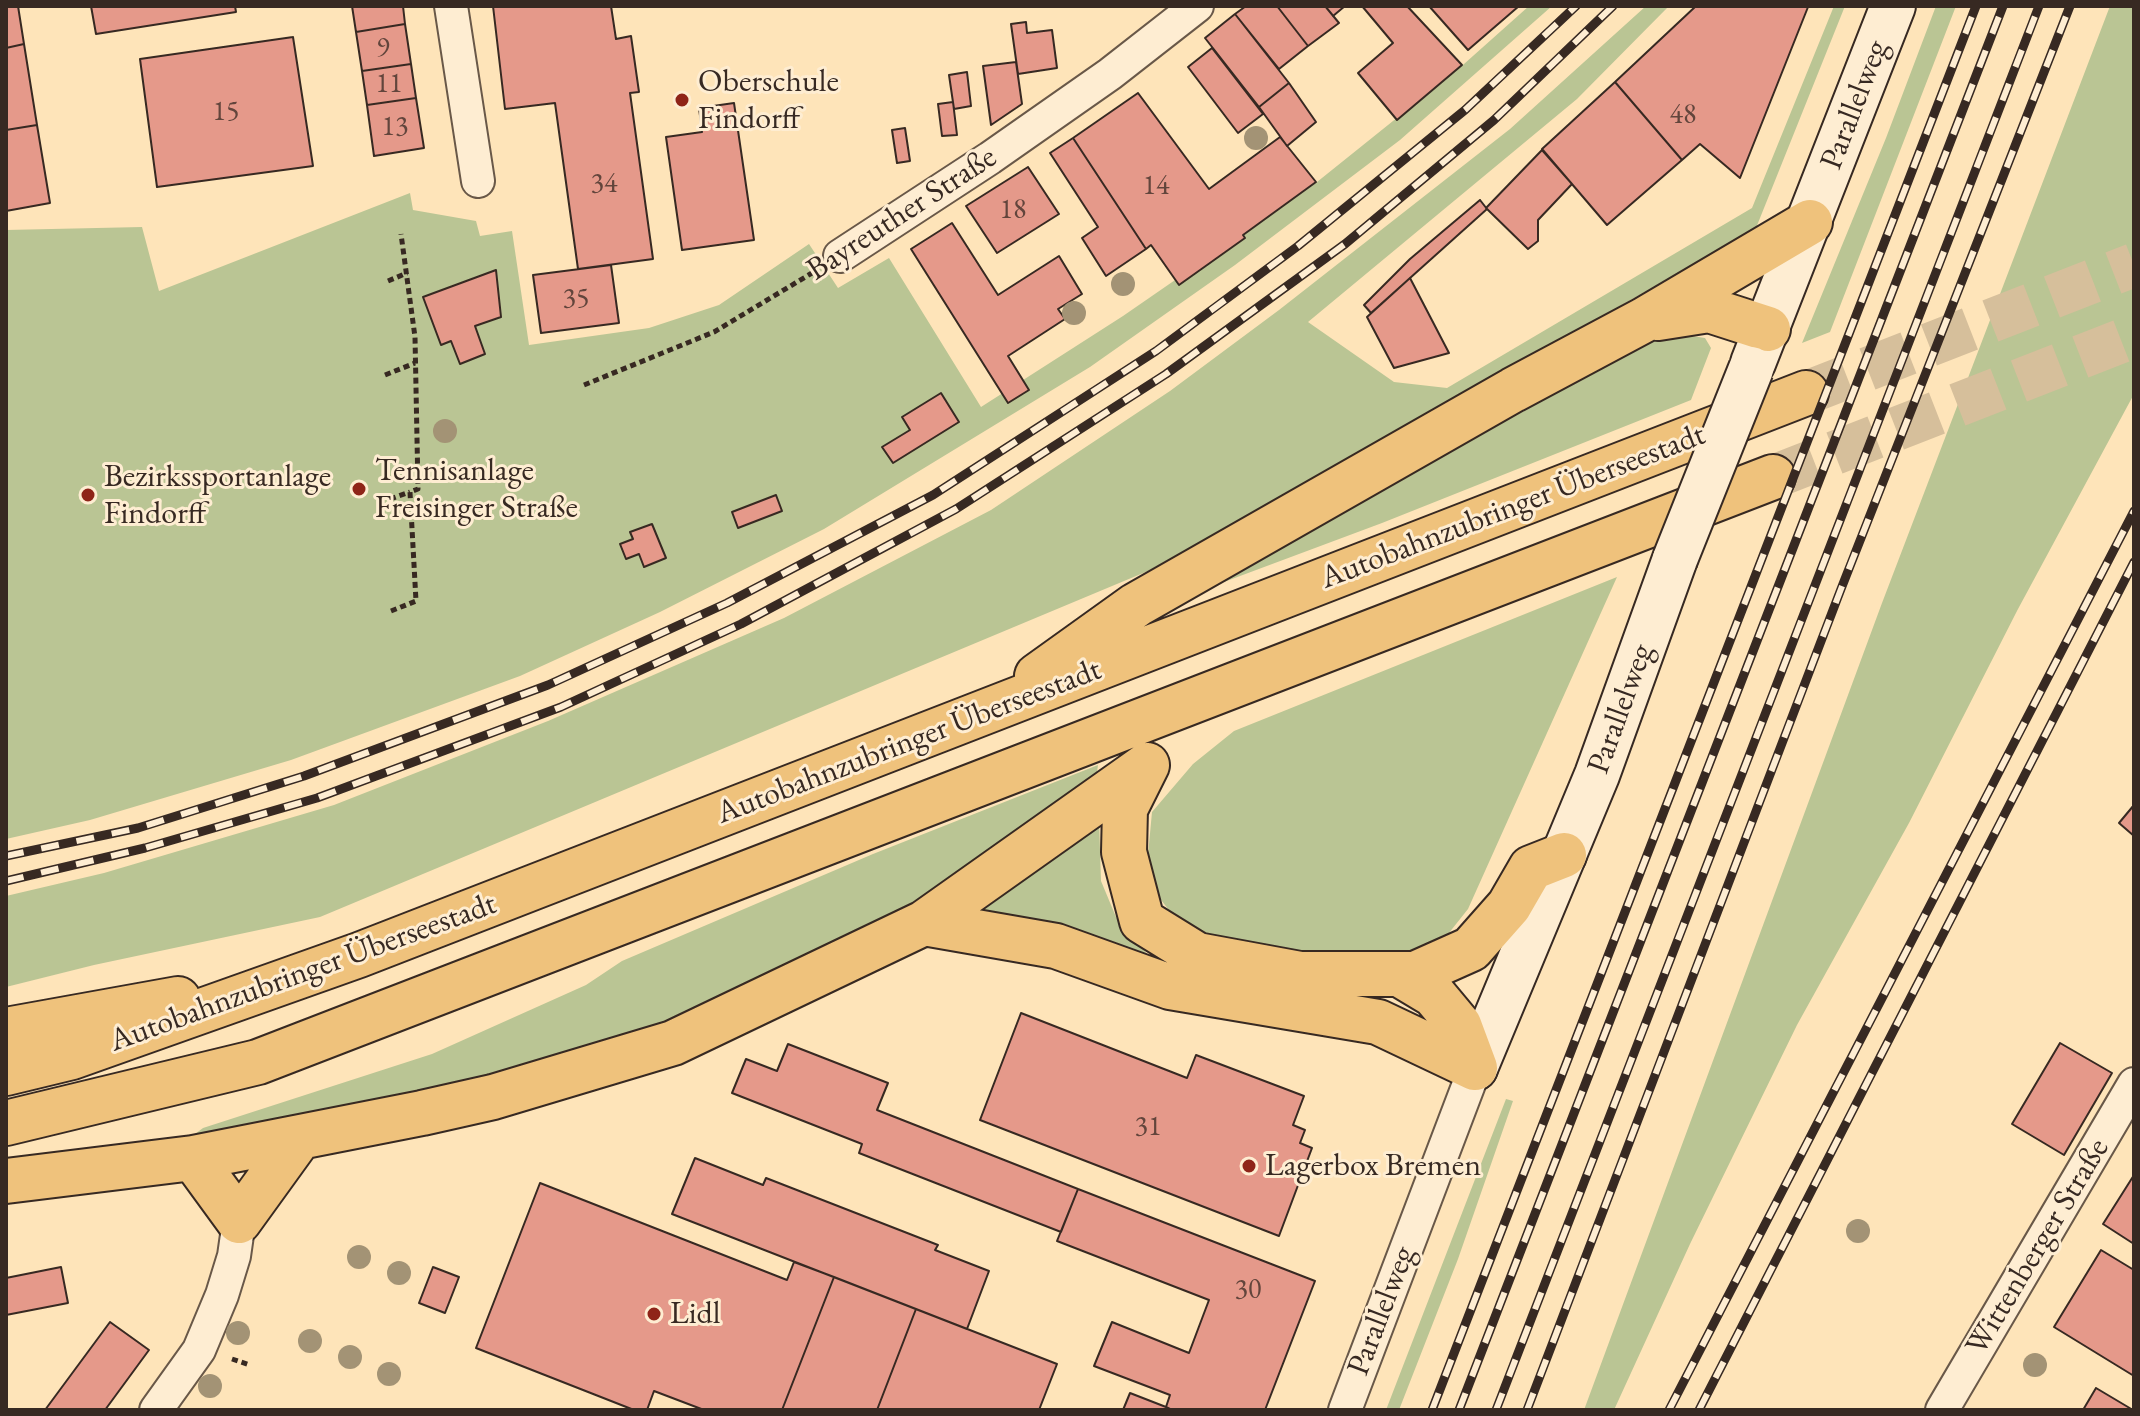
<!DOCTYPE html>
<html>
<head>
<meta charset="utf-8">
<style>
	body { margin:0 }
	#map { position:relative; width:2140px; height:1416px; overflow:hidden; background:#fee4b9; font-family:"EB Garamond",serif }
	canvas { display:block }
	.frame { position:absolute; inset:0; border:8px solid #372922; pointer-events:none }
</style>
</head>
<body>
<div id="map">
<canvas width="2140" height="1416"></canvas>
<div class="frame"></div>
</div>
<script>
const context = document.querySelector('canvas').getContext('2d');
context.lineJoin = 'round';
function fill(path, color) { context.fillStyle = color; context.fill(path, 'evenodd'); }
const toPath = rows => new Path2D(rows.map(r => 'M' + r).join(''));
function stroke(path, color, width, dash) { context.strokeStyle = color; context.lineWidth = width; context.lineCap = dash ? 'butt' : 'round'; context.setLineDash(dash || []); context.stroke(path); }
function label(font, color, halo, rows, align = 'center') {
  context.font = font + ' "EB Garamond",serif'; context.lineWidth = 6; context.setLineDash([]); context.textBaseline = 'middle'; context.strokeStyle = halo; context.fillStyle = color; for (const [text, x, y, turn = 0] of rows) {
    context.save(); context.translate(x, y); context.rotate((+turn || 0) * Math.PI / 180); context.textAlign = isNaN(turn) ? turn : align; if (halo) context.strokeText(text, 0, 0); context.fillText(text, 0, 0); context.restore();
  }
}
const green = toPath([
	[1529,6,1552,6,1400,140,1235,265,1090,367,824,529,660,612,520,676,291,760,90,820,6,839,6,230,142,227,159,291,410,193,413,210,476,221,480,236,512,231,529,345,649,328,719,305,809,244,838,288,889,258,981,407,1123,316,1317,182,1464,64],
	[1646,6,1669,6,1577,99,1308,322,1394,382,1447,388,1752,208,1834,6,1845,6,1756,228,1453,402,1148,571,320,917,94,965,6,987,6,896,104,873,334,805,548,721,784,618,991,510,1170,391,1279,310,1510,129],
	[1936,6,1956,6,1830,332,1802,343,1886,138],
	[2110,6,2134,6,2134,394,2018,609,1909,823,1797,1025,1690,1244,1614,1410,1584,1410,1882,603],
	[1679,334,1705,338,1711,348,1691,400,1382,523,1224,582,1226,571,1645,341],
	[1617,577,1468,909,1441,943,1394,958,1221,947,1182,927,1158,896,1148,855,1152,812,1193,764,1234,731],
	[1098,765,1096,779,899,914,773,975,632,1036,528,1070,199,1141,195,1134,203,1128,432,1054,586,985,622,961,873,854],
	[1099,819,1101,881,1116,917,1158,967,969,912],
	[1506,1099,1513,1101,1458,1259,1399,1410,1386,1410]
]);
const building = toPath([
	[6,6,18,6,24,44,6,48,6,6],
	[91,6,235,6,236,12,96,34,91,6],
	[352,6,403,6,405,24,356,32,352,6],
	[493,6,611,6,616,39,631,36,639,92,630,93,653,259,578,269,555,103,505,109,493,6],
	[1246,6,1277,6,1308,46,1279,69,1235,14,1246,6],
	[1277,6,1325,6,1339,23,1308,46,1277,6],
	[1325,6,1345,6,1333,16,1325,6],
	[1362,6,1407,6,1462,65,1397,120,1358,73,1393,43,1362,6],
	[1429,6,1519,6,1468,50,1429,6],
	[1696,6,1808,7,1740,178,1700,144,1682,160,1615,82,1696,6],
	[1235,14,1289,83,1259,107,1205,38,1235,14],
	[1026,22,1027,33,1052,30,1057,68,1018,74,1011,24,1026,22],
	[405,24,411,64,362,71,356,32,405,24],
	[293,37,313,166,157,187,140,59,293,37],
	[24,44,37,125,6,130,6,48,24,44],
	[1212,48,1263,114,1238,133,1188,67,1212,48],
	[1016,62,1022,104,991,125,983,66,1016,62],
	[411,64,416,98,367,105,362,71,411,64],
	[967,72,971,106,954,109,949,75,967,72],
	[1615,82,1682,160,1607,225,1542,149,1615,82],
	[1289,83,1316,122,1287,146,1259,107,1289,83],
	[1138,93,1209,189,1280,137,1316,182,1243,235,1245,238,1179,285,1151,245,1146,249,1073,138,1138,93],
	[416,98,424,148,374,156,367,105,416,98],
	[953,102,957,135,942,136,938,104,953,102],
	[734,103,754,240,682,250,666,137,702,132,699,108,734,103],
	[37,125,50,203,6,211,6,130,37,125],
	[905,128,910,161,897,163,892,130,905,128],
	[1073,138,1146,249,1106,276,1082,238,1098,227,1050,153,1073,138],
	[1542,150,1572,184,1538,220,1538,241,1528,249,1486,208,1542,150],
	[1028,167,1059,214,997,253,966,206,1028,167],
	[1480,200,1487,209,1371,313,1364,305,1410,259,1480,200],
	[952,223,998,295,1059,256,1082,294,1058,309,1065,319,1008,356,1029,390,1008,403,911,249,952,223],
	[611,265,619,323,541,333,533,275,611,265],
	[496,270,501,317,475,326,485,354,460,364,451,341,441,345,423,297,496,270],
	[1410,278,1449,353,1394,368,1367,317,1410,278],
	[941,393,959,422,893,463,882,447,910,430,902,417,941,393],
	[776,495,782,511,738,528,732,512,776,495],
	[652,524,666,558,644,567,639,554,626,559,620,544,633,539,630,532,652,524],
	[2134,805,2134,836,2119,823,2134,805],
	[1021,1013,1187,1078,1196,1055,1304,1096,1293,1125,1305,1130,1300,1143,1312,1148,1279,1236,980,1120,1021,1013],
	[2060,1043,2112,1073,2064,1155,2012,1124,2060,1043],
	[788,1044,888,1083,877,1110,1078,1189,1061,1232,859,1153,862,1144,732,1093,746,1059,777,1071,788,1044],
	[695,1158,763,1185,766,1178,938,1245,935,1250,989,1271,967,1329,672,1214,695,1158],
	[2134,1175,2134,1244,2103,1224,2134,1175],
	[540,1183,787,1280,794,1262,834,1277,782,1410,704,1410,654,1391,647,1410,634,1410,476,1348,540,1183],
	[1078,1189,1315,1281,1265,1410,1172,1410,1166,1407,1170,1395,1094,1366,1112,1322,1189,1353,1209,1300,1057,1241,1078,1189],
	[2101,1250,2134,1270,2134,1376,2054,1327,2101,1250],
	[61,1267,68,1303,6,1315,6,1278,61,1267],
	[433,1267,459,1277,445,1313,419,1303,433,1267],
	[834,1277,916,1309,877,1410,782,1410,834,1277],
	[916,1309,1057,1364,1039,1410,877,1410,916,1309],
	[110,1322,149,1350,105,1410,45,1410,110,1322],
	[2096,1388,2133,1410,2083,1410,2096,1388],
	[1130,1393,1166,1407,1172,1410,1123,1410,1130,1393]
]);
const highwayTunnel = toPath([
	[1806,393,2134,265],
	[1773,477,2134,336]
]);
const path = toPath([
	[388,281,407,273],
	[385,375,415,363],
	[584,385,714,332,812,273],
	[390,499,410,492],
	[391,611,416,601,410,492,418,489,415,337,401,234],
	[232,1359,250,1365]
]);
const street = toPath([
	[451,6,478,181],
	[840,256,990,158,1110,74,1197,6],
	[156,1410,199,1350,222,1295,234,1256,239,1221],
	[1345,1410,1475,1068],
	[1942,1410,2134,1084]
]);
const secondary = toPath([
	[1753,363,1893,6],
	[1475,1068,1597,775,1675,559]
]);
const highway = toPath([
	[1658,318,1709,310,1768,329],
	[1037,676,1136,605,1513,390,1644,320,1810,222],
	[1147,765,1125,809,1124,852,1142,921,1197,955,1300,974,1415,974,1471,949,1509,906,1531,868,1564,855],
	[924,923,1056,946,1170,987,1378,1022,1475,1068],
	[1399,974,1434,995,1459,1025,1475,1068],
	[6,1030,178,999],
	[6,1073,72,1057,359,955,1806,393],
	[6,1123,258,1062,1773,477],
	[193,1158,239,1221,299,1138],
	[6,1181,193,1158,422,1113,493,1097,673,1043,924,923,1147,765]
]);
const rail = toPath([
	[6,856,138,828,304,776,548,685,727,603,933,495,1156,351,1298,246,1465,110,1576,6],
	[6,881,145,848,317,798,561,707,741,624,956,509,1166,374,1345,244,1494,120,1613,6],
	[1432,1410,1976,6],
	[1459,1410,2003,6],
	[1496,1410,2039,6],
	[1527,1410,1841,589,2070,6],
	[1669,1410,2134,511],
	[1699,1410,2134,562]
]);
const secondaryBridge = toPath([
	[1675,559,1751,369]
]);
const trees = [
	[1256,138],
	[1123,284],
	[1074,313],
	[445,431],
	[1858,1231],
	[359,1257],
	[399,1273],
	[238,1333],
	[310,1341],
	[350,1357],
	[2035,1365],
	[389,1374],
	[210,1386]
];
const markers = [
	[682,100,8,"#8f2418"],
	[359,489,8,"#8f2418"],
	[88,495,8,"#8f2418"],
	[1249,1166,8,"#8f2418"],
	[654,1314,8,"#8f2418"]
];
const numberNames = [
	["9",383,48],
	["11",389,84],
	["15",226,112],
	["48",1683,115],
	["13",395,127],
	["34",604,184],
	["14",1156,186],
	["18",1013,210],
	["35",576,299],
	["31",1148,1127],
	["30",1248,1290]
];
const poiNames = [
	["Oberschule",698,82],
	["Findorff",698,119],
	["Tennisanlage",375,471],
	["Freisinger Straße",375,508],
	["Bezirkssportanlage",104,477],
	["Findorff",104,514],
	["Lagerbox Bremen",1265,1166],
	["Lidl",670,1314]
];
const streetNames = [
	["Parallelweg",1855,105,-69],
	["Bayreuther Straße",902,214,-33],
	["Autobahnzubringer Überseestadt",1513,507,-21],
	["Parallelweg",1621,709,-70],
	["Autobahnzubringer Überseestadt",909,742,-21],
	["Autobahnzubringer Überseestadt",303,973,-20],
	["Wittenberger Straße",2038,1247,-59],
	["Parallelweg",1382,1311,-69]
];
fill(green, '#bac594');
fill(building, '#e5998a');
stroke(building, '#372922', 2);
stroke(highwayTunnel, '#d6bf9b', 44, [44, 22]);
stroke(street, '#695848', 36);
stroke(secondary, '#372922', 48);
stroke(highway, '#372922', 48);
stroke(path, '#372922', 5, [6, 4]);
stroke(street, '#feedd2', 32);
stroke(secondary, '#feedd2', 44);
stroke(highway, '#efc27c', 44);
stroke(rail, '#372922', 9);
stroke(rail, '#feedd2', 6, [18]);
stroke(secondaryBridge, '#372922', 48, []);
stroke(secondaryBridge, '#feedd2', 44);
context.fillStyle = '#a39375';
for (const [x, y] of trees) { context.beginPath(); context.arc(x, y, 12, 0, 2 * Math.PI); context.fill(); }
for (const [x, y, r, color] of markers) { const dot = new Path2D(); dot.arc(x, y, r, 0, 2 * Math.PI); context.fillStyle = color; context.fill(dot); stroke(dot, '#feedd2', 3); }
label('28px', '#62453c', null, numberNames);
label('32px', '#372922', '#feedd2', poiNames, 'left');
label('32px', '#372922', '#feedd2', streetNames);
</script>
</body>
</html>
